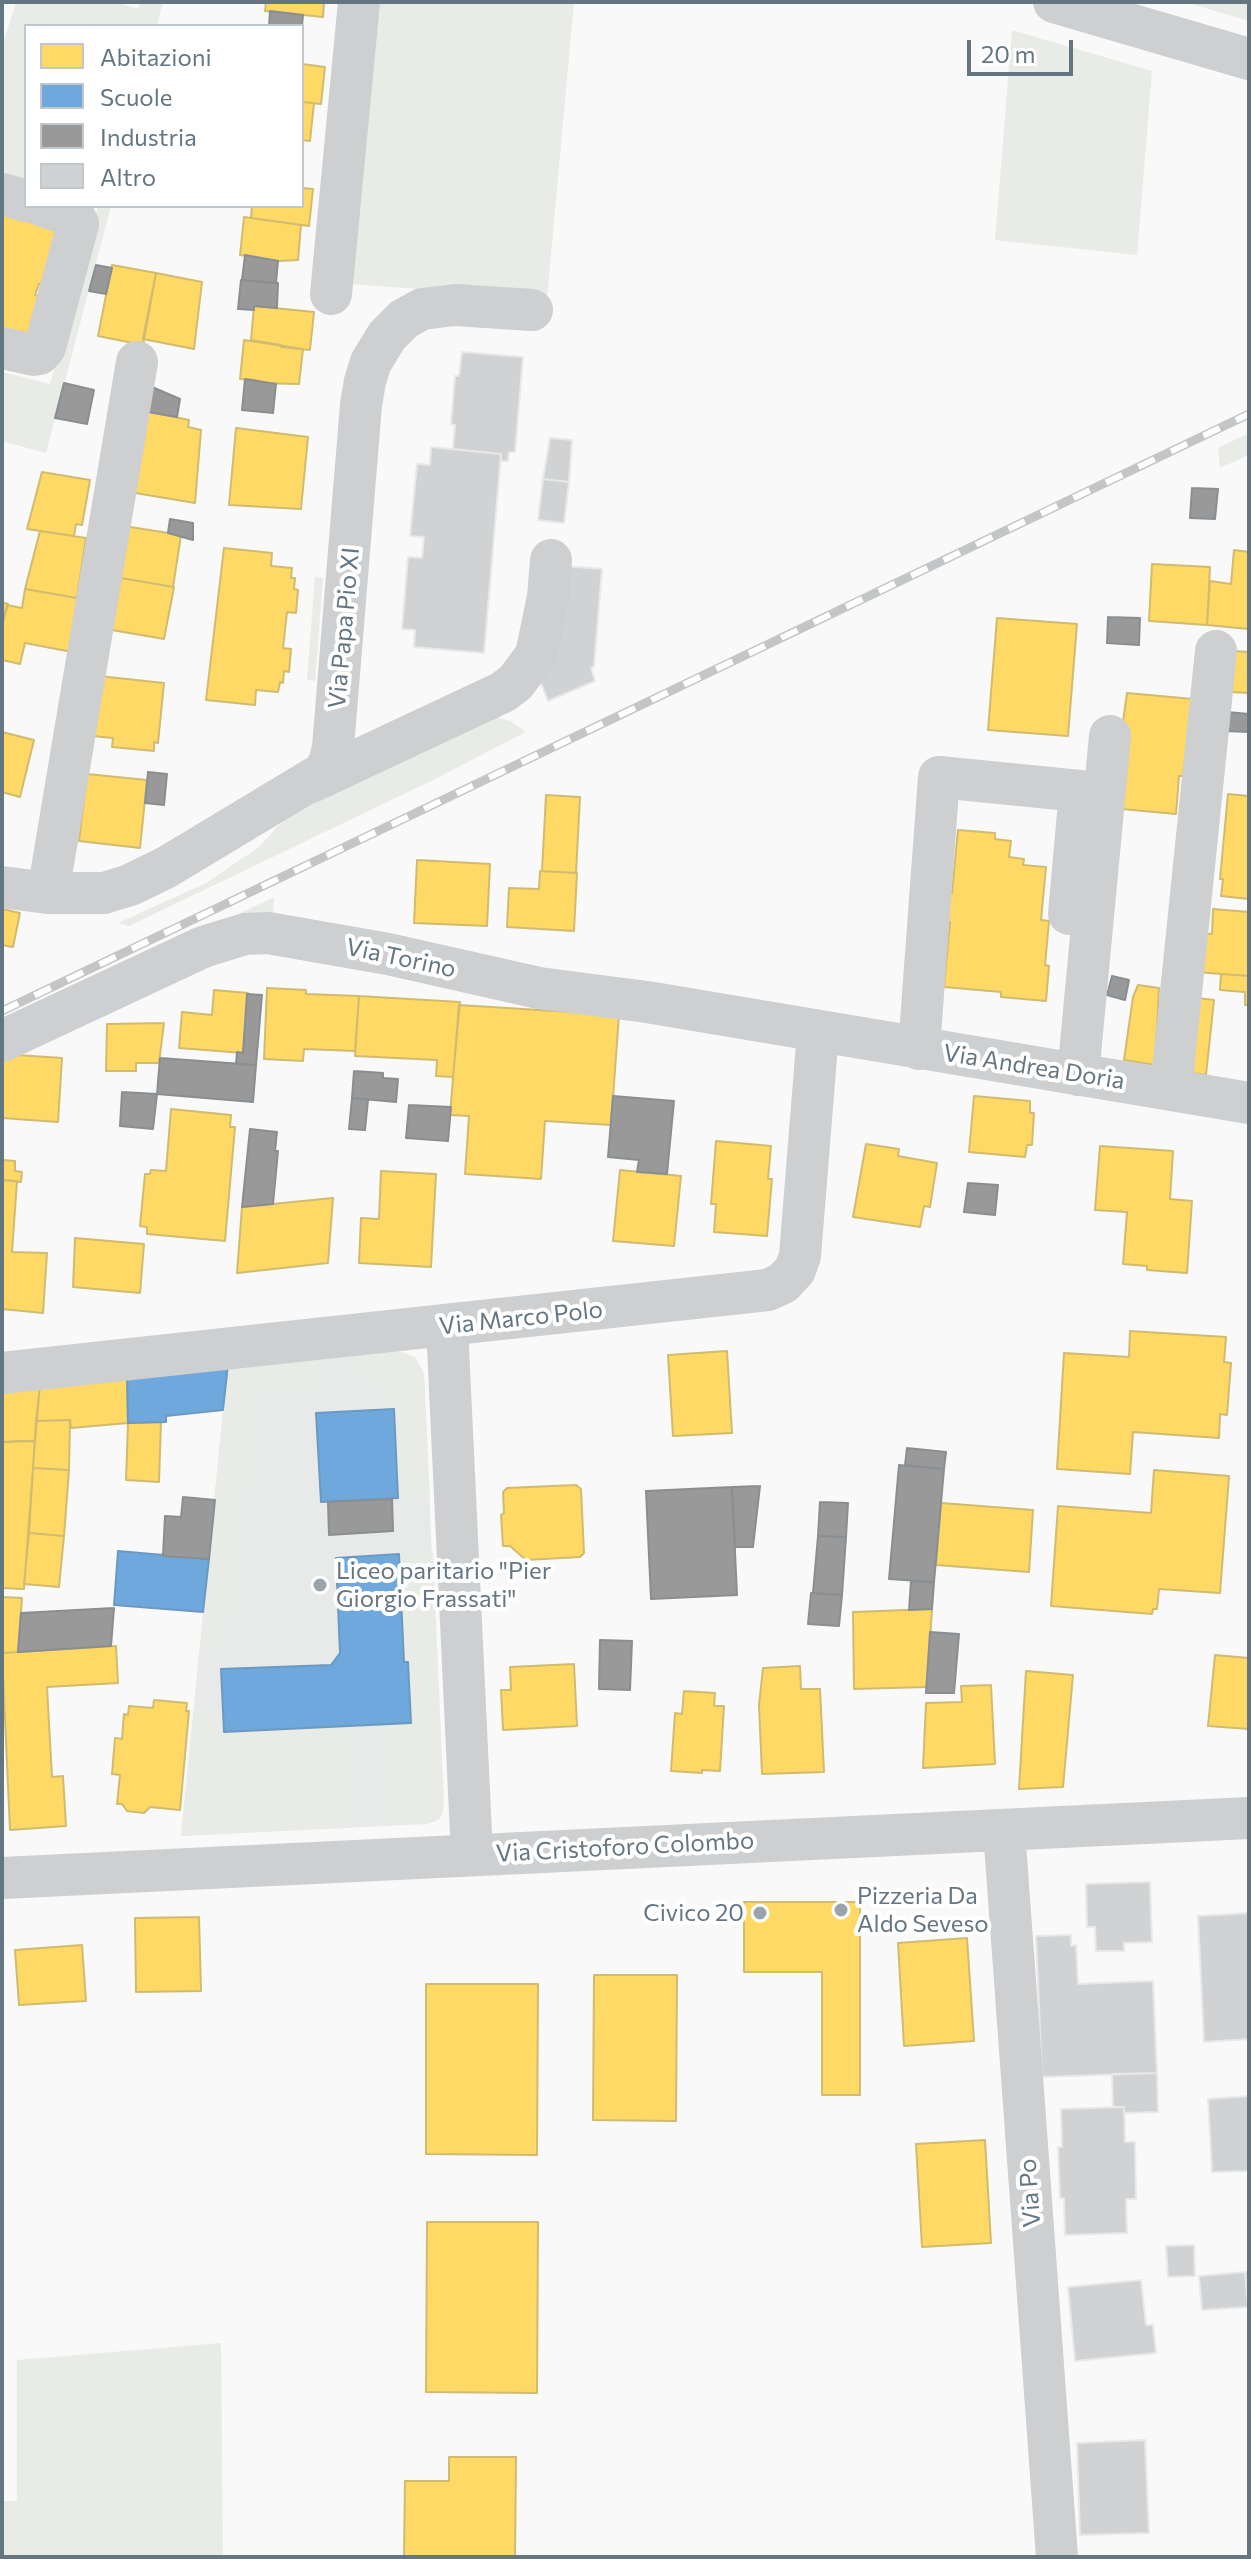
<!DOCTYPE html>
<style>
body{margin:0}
#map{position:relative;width:1251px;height:2559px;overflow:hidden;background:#f9f9f9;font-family:Commissioner,sans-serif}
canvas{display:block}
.frame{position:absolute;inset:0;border:4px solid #657683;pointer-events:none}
.legend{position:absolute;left:24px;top:24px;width:280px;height:184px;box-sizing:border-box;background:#fff;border:2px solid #c1c8cd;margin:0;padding:10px 14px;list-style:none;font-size:24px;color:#657683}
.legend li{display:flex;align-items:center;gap:16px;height:40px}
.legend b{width:40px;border:2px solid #c1c8cd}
.scale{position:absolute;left:967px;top:40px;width:106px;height:36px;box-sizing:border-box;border:4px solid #657683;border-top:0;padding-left:10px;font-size:24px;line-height:28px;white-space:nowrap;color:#657683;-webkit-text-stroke:6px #fff;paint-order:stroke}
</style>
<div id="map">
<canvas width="1251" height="2559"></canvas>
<div class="frame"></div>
<ul class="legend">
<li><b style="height:22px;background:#ffd966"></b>Abitazioni</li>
<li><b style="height:22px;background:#6fa8dc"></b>Scuole</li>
<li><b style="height:22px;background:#999"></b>Industria</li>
<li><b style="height:22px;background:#d0d2d3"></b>Altro</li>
</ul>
<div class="scale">20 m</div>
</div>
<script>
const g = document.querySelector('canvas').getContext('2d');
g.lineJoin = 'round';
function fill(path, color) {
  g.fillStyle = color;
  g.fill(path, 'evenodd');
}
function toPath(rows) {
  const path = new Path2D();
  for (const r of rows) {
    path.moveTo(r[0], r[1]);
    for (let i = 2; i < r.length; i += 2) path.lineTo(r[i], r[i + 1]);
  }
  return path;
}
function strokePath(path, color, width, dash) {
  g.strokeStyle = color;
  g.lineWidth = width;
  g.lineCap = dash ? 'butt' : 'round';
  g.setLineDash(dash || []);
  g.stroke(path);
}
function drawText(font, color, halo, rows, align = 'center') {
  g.font = font + ' Commissioner,sans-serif';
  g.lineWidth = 8;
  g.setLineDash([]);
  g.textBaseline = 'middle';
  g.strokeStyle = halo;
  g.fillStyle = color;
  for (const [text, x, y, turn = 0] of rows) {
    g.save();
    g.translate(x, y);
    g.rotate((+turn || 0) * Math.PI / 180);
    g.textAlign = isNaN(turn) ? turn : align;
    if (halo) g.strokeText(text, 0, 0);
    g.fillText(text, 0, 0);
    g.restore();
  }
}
fill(toPath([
 [398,1351,415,1357,424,1374,443,1812,440,1818,427,1824,181,1836,227,1370]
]), '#e8e9e9');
fill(toPath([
 [16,2,116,2,138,9,141,2,163,2,157,26,26,26,26,183,2,176,4,94,2,93,2,47],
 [370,2,574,2,547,298,349,284],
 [1185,2,1249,2,1249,21],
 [1012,30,1152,71,1137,255,995,240],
 [98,206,111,206,46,453,2,441,2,372,50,384],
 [1249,433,1249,455,1220,468,1218,448],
 [315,577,323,578,315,681,307,680],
 [497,717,512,722,526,732,431,781,129,926,118,923,206,883,259,847,279,825,301,808],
 [274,897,273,916,2,1028],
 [398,1351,415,1357,424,1374,430,1499,408,1500,407,1483,398,1483,392,1382,367,1384,356,1363,355,1356],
 [324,1360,316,1388,259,1395,227,1646,200,1648,227,1370],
 [433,1553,444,1805,440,1818,434,1822,386,1825,382,1725,411,1723,408,1662,404,1662,399,1554],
 [222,1709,224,1732,348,1726,354,1827,181,1836,194,1710],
 [221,2343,223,2557,2,2557,2,2501,17,2501,17,2360]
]), '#e8ebe6');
const homes = toPath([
 [266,2,324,2,323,17,265,11,266,2],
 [302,64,325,67,321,104,302,102,302,64],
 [302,102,314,103,310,141,302,140,302,102],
 [302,188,313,189,309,226,251,218,252,206,302,206,302,188],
 [2,202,4,214,71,234,57,289,39,284,35,295,48,299,33,347,2,341,2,202],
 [244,217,301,225,298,260,278,261,240,255,244,217],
 [112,265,156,273,143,345,98,336,112,265],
 [156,273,202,282,194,349,143,339,156,273],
 [254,306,314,312,310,350,281,347,281,345,251,340,254,306],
 [244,340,303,349,299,384,256,383,256,380,240,379,244,340],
 [145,411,189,420,188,427,201,430,195,503,129,492,145,411],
 [236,428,308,437,301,509,229,505,236,428],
 [42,472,90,480,82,525,76,524,74,536,27,529,42,472],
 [124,526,181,535,173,587,115,577,124,526],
 [40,531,86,538,77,598,25,589,40,531],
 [224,548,272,553,271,566,292,568,291,578,295,578,294,589,298,590,296,613,287,612,283,648,291,649,289,672,284,671,283,683,280,682,278,692,256,690,255,705,206,700,224,548],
 [1234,550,1249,552,1249,629,1207,625,1210,581,1231,584,1234,550],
 [1152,564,1210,567,1207,625,1149,621,1152,564],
 [115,577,174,587,164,639,106,629,115,577],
 [25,589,82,599,72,652,25,643,20,664,2,660,2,625,7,605,22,608,25,589],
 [2,602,8,604,2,625,2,602],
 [997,618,1077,624,1068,736,988,730,997,618],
 [1235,651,1249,652,1249,693,1231,692,1235,651],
 [99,676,164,683,158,743,154,742,154,751,112,747,113,738,92,736,99,676],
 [1127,693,1193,699,1183,776,1179,776,1176,814,1111,808,1127,693],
 [2,732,34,740,20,797,2,792,2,732],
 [87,774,147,780,140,848,79,841,87,774],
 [1228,794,1249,796,1249,899,1221,896,1223,879,1220,879,1228,794],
 [546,795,580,797,576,873,542,871,546,795],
 [958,830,995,833,995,839,1011,841,1009,857,1024,859,1023,865,1046,867,1041,920,1049,921,1045,965,1049,966,1046,1001,1001,997,1001,992,944,987,950,922,943,922,946,892,952,893,958,830],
 [417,860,490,864,487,926,414,923,417,860],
 [540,871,577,873,574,931,507,927,509,888,539,889,540,871],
 [2,909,20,913,13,947,2,945,2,909],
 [1213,909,1249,912,1249,976,1195,972,1197,933,1212,934,1213,909],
 [1221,974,1249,976,1249,1005,1245,1005,1245,992,1220,990,1221,974],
 [1138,985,1159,988,1155,1065,1124,1060,1133,997,1138,985],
 [267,988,306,990,306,994,359,996,355,1051,304,1049,303,1061,264,1059,267,988],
 [214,990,248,993,243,1053,179,1048,182,1012,212,1015,214,990],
 [359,996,460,1002,453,1077,436,1076,437,1060,355,1056,359,996],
 [1189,997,1214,1000,1206,1075,1181,1071,1189,997],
 [459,1005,619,1015,611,1125,545,1121,541,1179,465,1174,469,1116,450,1115,459,1005],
 [164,1023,159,1063,136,1063,136,1071,106,1071,107,1024,164,1023],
 [2,1054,62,1058,58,1122,2,1118,2,1054],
 [974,1096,1030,1101,1030,1113,1034,1113,1032,1145,1027,1145,1025,1157,969,1152,974,1096],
 [171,1109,231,1115,230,1127,235,1127,225,1241,147,1234,147,1227,140,1226,145,1174,150,1174,151,1170,166,1171,171,1109],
 [716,1141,771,1146,768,1179,772,1179,767,1236,714,1232,716,1204,711,1204,716,1141],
 [866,1144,899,1149,898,1156,937,1163,930,1207,924,1206,920,1227,853,1217,866,1144],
 [1100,1146,1173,1151,1170,1199,1192,1201,1187,1273,1147,1270,1147,1266,1123,1264,1127,1212,1095,1210,1100,1146],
 [2,1160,15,1161,15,1171,22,1172,21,1182,2,1180,2,1160],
 [620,1170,681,1176,674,1246,613,1241,620,1170],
 [381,1171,436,1174,431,1267,359,1263,361,1218,379,1219,381,1171],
 [2,1180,17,1181,12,1252,47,1253,43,1313,2,1309,2,1180],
 [333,1198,328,1263,237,1273,242,1207,333,1198],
 [75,1238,144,1244,140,1293,73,1287,75,1238],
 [1130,1331,1226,1337,1224,1362,1231,1363,1227,1415,1220,1414,1219,1438,1133,1432,1130,1474,1057,1469,1064,1353,1129,1357,1130,1331],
 [727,1351,732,1433,673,1436,668,1355,727,1351],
 [127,1375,128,1423,71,1428,70,1420,36,1421,40,1385,127,1375],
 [40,1385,35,1441,2,1442,2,1389,40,1385],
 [70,1420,69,1470,33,1468,36,1421,70,1420],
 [161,1422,159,1482,126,1480,128,1423,161,1422],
 [20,1441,35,1441,24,1589,2,1588,2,1442,20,1441],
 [33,1468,69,1470,64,1536,29,1533,33,1468],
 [1154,1470,1229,1476,1220,1593,1159,1589,1157,1609,1153,1609,1152,1614,1051,1606,1058,1506,1151,1513,1154,1470],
 [576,1485,581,1489,584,1553,580,1557,526,1560,510,1546,503,1546,501,1515,504,1513,503,1492,507,1488,576,1485],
 [941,1503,1033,1510,1029,1572,936,1565,941,1503],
 [29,1533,64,1536,59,1587,24,1584,29,1533],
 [2,1597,22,1598,18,1652,2,1653,2,1597],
 [932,1609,927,1687,854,1689,853,1612,932,1609],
 [116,1646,118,1683,47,1687,52,1777,63,1776,66,1826,10,1830,2,1653,116,1646],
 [1215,1655,1249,1658,1249,1729,1208,1726,1215,1655],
 [574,1664,577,1726,503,1730,501,1690,511,1690,510,1667,574,1664],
 [800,1666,801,1689,820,1689,824,1772,762,1774,759,1705,763,1668,800,1666],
 [1026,1671,1073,1675,1063,1787,1019,1789,1026,1671],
 [991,1685,995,1764,923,1768,926,1703,962,1702,961,1686,991,1685],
 [684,1691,715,1693,714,1706,724,1706,720,1771,702,1770,702,1773,671,1771,675,1713,682,1714,684,1691],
 [154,1700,187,1703,186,1711,189,1711,180,1810,150,1807,144,1813,127,1811,122,1804,117,1804,120,1775,112,1774,115,1738,122,1739,124,1714,128,1715,129,1706,153,1708,154,1700],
 [744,1902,860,1902,860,2095,822,2095,822,1972,744,1972,744,1902],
 [199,1917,201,1991,136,1992,135,1918,199,1917],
 [967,1938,974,2041,904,2046,898,1943,967,1938],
 [82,1945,86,2001,19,2005,15,1950,82,1945],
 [594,1975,677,1975,676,2121,593,2120,594,1975],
 [426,1984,538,1984,537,2155,426,2154,426,1984],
 [985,2140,991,2243,922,2247,916,2144,985,2140],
 [427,2222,538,2222,537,2393,426,2392,427,2222],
 [449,2457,516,2457,515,2557,404,2557,405,2481,449,2481,449,2457]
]);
fill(homes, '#ffd966');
strokePath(homes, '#d1bb6f', 2);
const schools = toPath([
 [228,1364,223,1410,166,1416,166,1422,128,1423,127,1375,228,1364],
 [394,1409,398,1498,321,1502,316,1413,394,1409],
 [118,1551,209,1559,203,1612,114,1605,118,1551],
 [399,1554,404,1662,408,1662,411,1723,224,1732,221,1669,331,1665,340,1653,336,1558,399,1554]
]);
fill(schools, '#6fa8dc');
strokePath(schools, '#6c99c1', 2);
const industry = toPath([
 [270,11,303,15,302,26,269,26,270,11],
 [245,255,278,261,276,283,242,280,245,255],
 [96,265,112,268,106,294,89,291,96,265],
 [241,280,278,283,277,308,254,306,254,310,238,309,241,280],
 [245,379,276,384,273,413,242,410,245,379],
 [64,383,94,390,87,424,55,418,64,383],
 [152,387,180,399,177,417,148,412,152,387],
 [1192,488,1218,489,1215,519,1190,518,1192,488],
 [170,519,193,523,193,540,168,533,170,519],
 [1108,617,1140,618,1139,645,1107,643,1108,617],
 [1227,712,1249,714,1249,732,1225,731,1227,712],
 [148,772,167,774,164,805,145,803,148,772],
 [1112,976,1129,980,1125,1000,1107,995,1112,976],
 [247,994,262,995,256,1065,236,1064,237,1052,243,1053,247,994],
 [160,1058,256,1065,253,1102,157,1094,160,1058],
 [354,1071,383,1073,383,1078,398,1079,396,1102,352,1098,354,1071],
 [122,1092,157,1094,153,1129,120,1126,122,1092],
 [613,1096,674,1101,667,1174,637,1172,639,1160,608,1157,613,1096],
 [352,1098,368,1100,365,1130,349,1129,352,1098],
 [409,1105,451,1107,448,1141,406,1138,409,1105],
 [250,1129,277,1132,275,1151,278,1151,273,1204,242,1207,250,1129],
 [968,1183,998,1185,995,1215,964,1212,968,1183],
 [907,1448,946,1452,944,1469,905,1465,907,1448],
 [899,1465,944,1469,934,1582,889,1579,899,1465],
 [760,1486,753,1547,735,1547,732,1487,760,1486],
 [732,1487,737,1595,651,1599,646,1491,732,1487],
 [183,1497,215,1500,209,1559,163,1556,165,1516,181,1517,183,1497],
 [392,1499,393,1531,329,1535,328,1502,392,1499],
 [820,1502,848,1503,846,1537,818,1536,820,1502],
 [818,1536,846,1537,842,1595,813,1593,818,1536],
 [911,1581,934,1582,932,1609,909,1610,911,1581],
 [811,1593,842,1595,839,1626,808,1624,811,1593],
 [114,1608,111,1646,18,1652,21,1613,114,1608],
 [930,1632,959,1634,954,1693,926,1693,930,1632],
 [600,1640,632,1641,630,1690,599,1689,600,1640]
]);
fill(industry, '#999');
strokePath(industry, '#898e92', 2);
const building = toPath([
 [462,352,523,357,515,452,509,452,508,461,501,461,501,454,453,449,455,425,451,424,455,376,459,376,462,352],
 [550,438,572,440,569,482,543,479,550,438],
 [431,447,501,454,484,653,414,647,415,630,402,629,408,557,422,558,424,537,410,536,417,464,430,465,431,447],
 [543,479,569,482,564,523,538,520,543,479],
 [563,566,602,569,594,666,591,668,595,681,548,701,534,665,563,566],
 [1150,1882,1152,1942,1124,1943,1124,1951,1096,1951,1095,1927,1087,1927,1086,1884,1150,1882],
 [1249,1913,1249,2039,1204,2042,1198,1916,1249,1913],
 [1071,1935,1071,1946,1076,1945,1078,1984,1153,1981,1157,2073,1042,2077,1036,1936,1071,1935],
 [1157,2073,1158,2112,1124,2113,1124,2107,1113,2107,1112,2074,1157,2073],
 [1249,2096,1249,2171,1212,2172,1208,2099,1249,2096],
 [1124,2107,1125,2142,1135,2142,1136,2199,1126,2199,1127,2233,1065,2235,1064,2198,1060,2198,1058,2147,1062,2147,1061,2109,1124,2107],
 [1194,2245,1195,2276,1168,2277,1166,2246,1194,2245],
 [1245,2272,1249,2272,1249,2304,1248,2304,1245,2272],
 [1245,2272,1248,2307,1202,2310,1199,2276,1245,2272],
 [1141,2280,1146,2325,1153,2325,1156,2353,1075,2361,1068,2287,1141,2280],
 [1145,2440,1149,2533,1080,2535,1077,2443,1145,2440]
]);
fill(building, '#d0d2d3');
strokePath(building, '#e8e8e8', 2);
strokePath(toPath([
 [1054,2,1249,59],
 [2,194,26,201],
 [331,294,359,2],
 [2,348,34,355,39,354,45,347,78,224,74,216,43,206],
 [311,782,503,692,516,682,536,655,548,597,551,560],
 [2,887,48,893,137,362],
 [48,893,104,893,130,885,165,868,323,773,330,761,333,747,361,405,365,381,371,362,387,336,404,319,422,309,455,305,532,310],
 [2,1041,203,947,245,934,268,933,388,954,539,988,647,1002,1249,1103],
 [919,1049,939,777,1080,791,1069,914],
 [1078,1075,1110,736],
 [1171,1090,1216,651],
 [447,1326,472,1855],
 [2,1373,768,1290,783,1283,795,1270,800,1256,818,1032],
 [1004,1830,1057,2557],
 [2,1878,1249,1818]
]), '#cecfd0', 42);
const rail = toPath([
 [2,1011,1249,414]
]);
strokePath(rail, '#c3c5c6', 9);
strokePath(rail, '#fff', 6, [18]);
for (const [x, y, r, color] of [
 [320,1585,8,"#99a4ac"],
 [841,1910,8,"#99a4ac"],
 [760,1913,8,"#99a4ac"]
]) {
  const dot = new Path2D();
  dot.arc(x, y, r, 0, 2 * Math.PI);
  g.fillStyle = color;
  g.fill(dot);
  strokePath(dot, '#fff', 3);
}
drawText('24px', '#657683', '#fff', [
 ["Via Papa Pio XI",344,628,-85],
 ["Via Torino",401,958,12],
 ["Via Andrea Doria",1034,1067,9],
 ["Via Marco Polo",521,1318,-6],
 ["Via Cristoforo Colombo",625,1847,-3],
 ["Via Po",1030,2193,-94]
]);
drawText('24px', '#657683', '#fff', [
 ["Liceo paritario \"Pier",336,1571],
 ["Giorgio Frassati\"",336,1599],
 ["Pizzeria Da",857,1896],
 ["Aldo Seveso",857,1924],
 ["Civico 20",744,1913,"right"]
], 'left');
</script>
